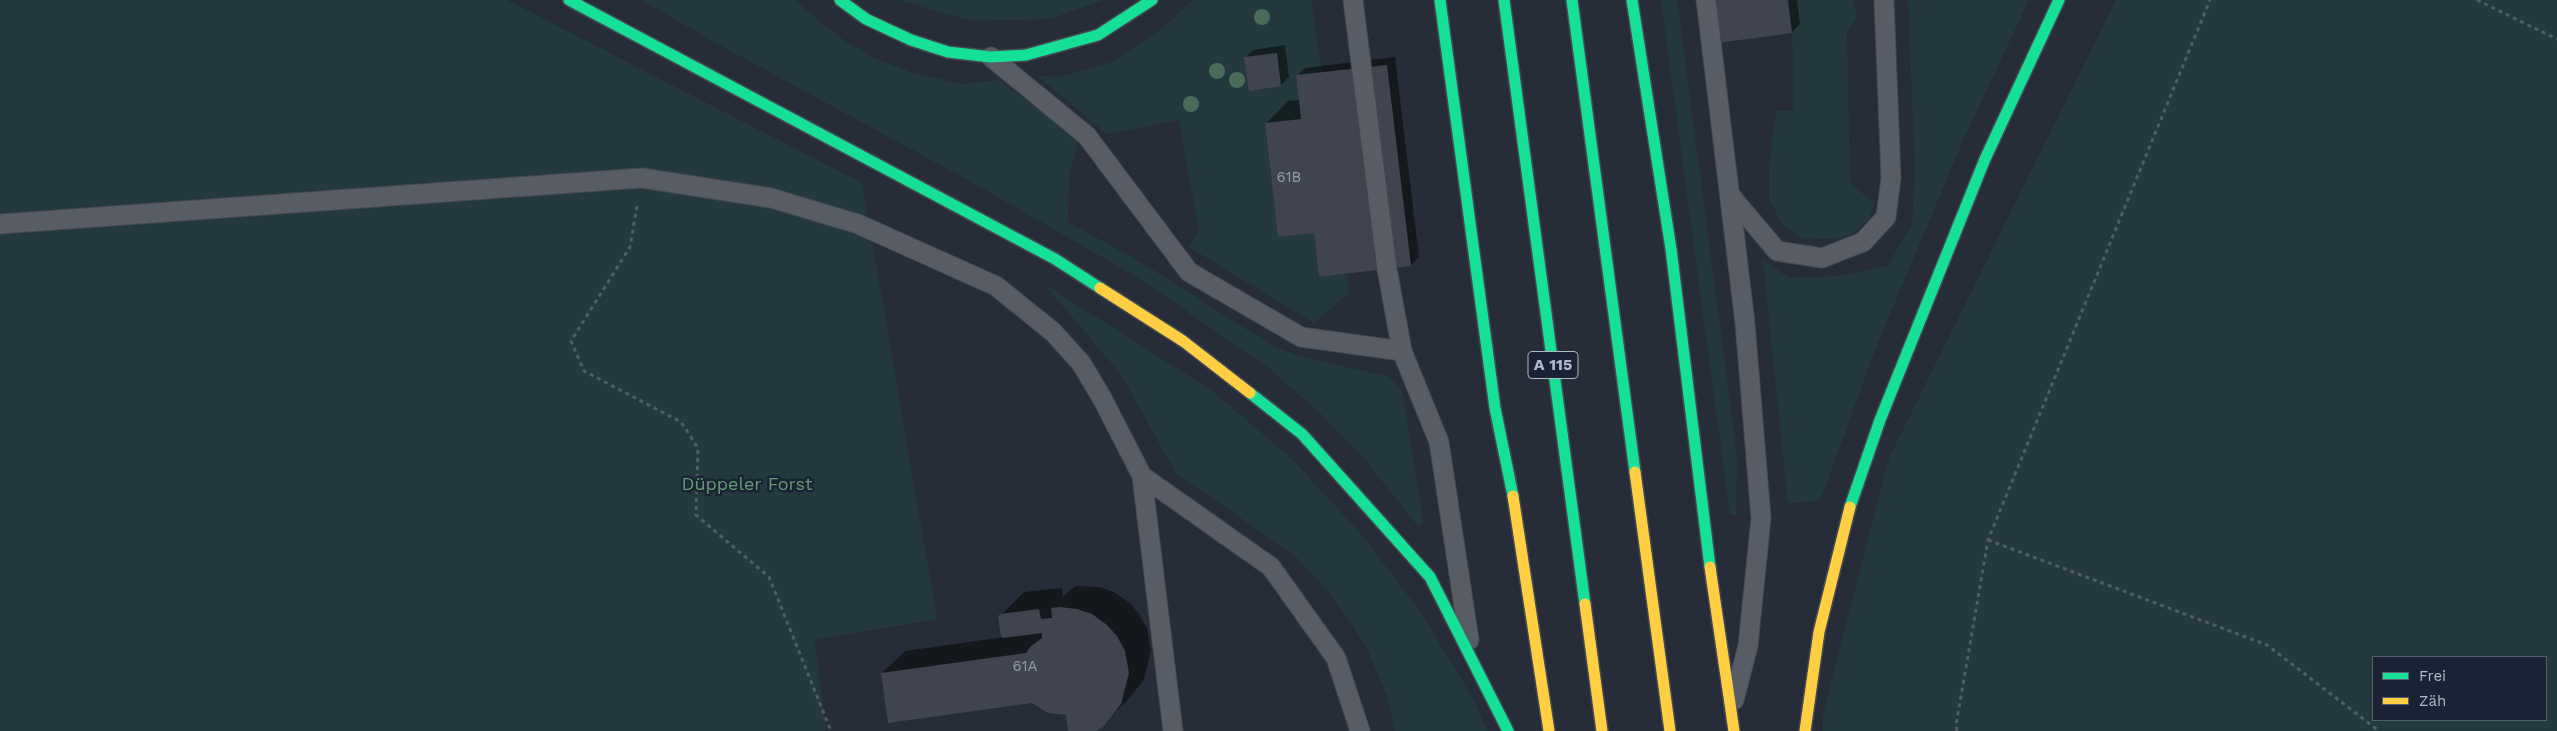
<!DOCTYPE html>
<meta charset="utf-8">
<style>
body{margin:0}
#map{position:relative;width:2557px;height:731px;overflow:hidden;background:#272d38;font-family:"Work Sans",sans-serif}
canvas{display:block}
.legend{position:absolute;left:2372px;top:656px;width:175px;height:65px;box-sizing:border-box;background:#1a2333;border:1px solid #565f6f;margin:0;padding:6px 9px;list-style:none;font-size:15px;color:#b0b9c9}
.legend li{display:flex;align-items:center;gap:10px;height:25px}
.legend b{width:25px;border:1px solid #565f6f}
</style>
<div id="map">
<canvas width="2557" height="731"></canvas>
<ul class="legend">
<li><b style="height:6px;background:#16e098"></b>Frei</li>
<li><b style="height:6px;background:#ffcf43"></b>Zäh</li>
</ul>
</div>
<script>
const g = document.querySelector('canvas').getContext('2d');
g.lineJoin = 'round';
function fill(path, color) {
  g.fillStyle = color;
  g.fill(path, 'evenodd');
}
function toPath(rows) {
  const path = new Path2D();
  for (const r of rows) {
    path.moveTo(r[0], r[1]);
    for (let i = 2; i < r.length; i += 2) path.lineTo(r[i], r[i + 1]);
  }
  return path;
}
function strokePath(path, color, width, dash) {
  g.strokeStyle = color;
  g.lineWidth = width;
  g.lineCap = dash ? 'butt' : 'round';
  g.setLineDash(dash || []);
  g.stroke(path);
}
function drawText(font, color, halo, rows, align = 'center') {
  g.font = font + ' "Work Sans",sans-serif';
  g.lineWidth = 5;
  g.setLineDash([]);
  g.textBaseline = 'middle';
  g.strokeStyle = halo;
  g.fillStyle = color;
  for (const [text, x, y, turn = 0] of rows) {
    g.save();
    g.translate(x, y);
    g.rotate((+turn || 0) * Math.PI / 180);
    g.textAlign = isNaN(turn) ? turn : align;
    if (halo) g.strokeText(text, 0, 0);
    g.fillText(text, 0, 0);
    g.restore();
  }
}
fill(toPath([
 [0,0,507,0,862,183,937,619,815,640,826,731,0,731],
 [642,0,794,0,846,42,874,58,913,73,962,84,998,80,1079,139,1069,176,1068,222,1147,266,1268,343,1294,355,1390,377,1403,394,1423,522,1418,526,1366,461,1318,411,1269,368,1140,279,968,180,716,43],
 [899,0,1103,0,1050,19,971,21],
 [1193,0,1311,0,1322,72,1296,76,1301,119,1265,123,1278,237,1314,233,1319,277,1347,274,1349,293,1314,323,1189,247,1199,232,1179,120,1107,134,1038,76,1059,77,1112,62,1164,27],
 [1661,0,1677,0,1737,456,1736,515,1730,515],
 [1788,0,1853,0,1857,16,1847,32,1850,183,1874,203,1869,219,1853,233,1835,239,1800,238,1781,223,1769,198,1769,168,1776,111,1794,111,1792,33],
 [1908,0,2029,0,1964,138,1877,345,1820,501,1788,503,1763,260,1789,278,1838,276,1887,266,1912,226,1915,169],
 [2116,0,2557,0,2557,731,1823,731,1823,714,1889,458],
 [2373,657,2546,657,2546,720,2373,720],
 [1044,284,1214,392,1292,459,1362,535,1419,610,1474,700,1487,731,1395,731,1388,698,1365,644,1334,598,1294,555,1176,473,1120,373]
]), '#24393e');
fill(toPath([
 [1697,0,1797,0,1800,24,1792,32],
 [1285,45,1289,77,1281,85,1245,58,1253,50],
 [1395,57,1419,257,1411,265,1315,232,1266,124,1288,101,1300,100,1297,76,1305,68],
 [1075,586,1100,587,1114,592,1130,603,1139,614,1147,628,1151,650,1144,680,1125,703,1094,731,1069,731,1067,714,1033,702,882,673,905,651,1004,637,1001,615,1024,592,1062,588,1063,597]
]), '#0007');
fill(toPath([
 [1696,0,1788,0,1792,33,1702,45],
 [1277,53,1281,86,1249,91,1244,57],
 [1387,65,1411,266,1319,277,1314,233,1278,237,1265,123,1301,119,1296,75],
 [1059,607,1077,609,1092,614,1107,625,1117,636,1125,651,1129,673,1121,704,1103,727,1096,731,1068,731,1066,715,1048,713,1032,703,888,723,881,673,1026,653,1031,646,1042,638,1042,633,1003,638,1001,636,998,617,1000,614,1039,609,1041,619,1052,618,1051,608]
]), '#3f444e');
const lane = toPath([
 [1353,0,1387,269,1402,351],
 [1706,0,1745,323,1761,518,1748,646,1734,700],
 [991,57,1087,136,1189,272,1301,337,1402,351,1439,442,1469,640],
 [1730,195,1777,251,1822,258,1863,242,1886,217,1891,178,1884,0],
 [0,224,642,178,771,198,858,224,996,286,1053,332,1081,363,1102,398,1142,476,1173,731],
 [1142,476,1271,567,1336,658,1360,731]
]);
const fast = toPath([
 [569,0,1055,259,1100,288],
 [840,0,866,19,911,40,948,52,991,57,1026,55,1098,35,1152,0],
 [1440,0,1495,408,1513,496],
 [1504,0,1585,604],
 [1572,0,1635,472],
 [1632,0,1671,249,1710,567],
 [1250,393,1302,434,1430,577,1508,731],
 [1850,507,1880,420,1985,159,2059,0]
]);
const slow = toPath([
 [1100,288,1183,341,1250,393],
 [1635,472,1670,731],
 [1513,496,1549,731],
 [1710,567,1734,731],
 [1585,604,1602,731],
 [1805,731,1819,632,1850,507]
]);
strokePath(lane, '#444850', 21);
strokePath(fast, '#444953', 14);
strokePath(slow, '#444953', 14);
strokePath(toPath([
 [2477,0,2557,39],
 [637,206,630,247,571,341,584,371,681,422,698,448,696,515,769,577,831,731],
 [1988,540,2267,645,2379,731],
 [1957,731,1956,725,1988,540,2210,0]
]), '#555b63', 3, [4, 4]);
strokePath(lane, '#585c65', 19);
strokePath(fast, '#16e098', 11);
strokePath(slow, '#ffcf43', 11);
g.fillStyle = '#496b59';
for (const [x, y] of [
 [1262,17],
 [1217,71],
 [1237,80],
 [1191,104]
]) {
  g.beginPath();
  g.arc(x, y, 8, 0, 2 * Math.PI);
  g.fill();
}
drawText('15px', '#949caa', null, [
 ["61B",1289,178],
 ["61A",1025,667]
]);
for (const [x, y, w] of [
 [1553,365,50]
]) {
  const box = new Path2D();
  box.roundRect(x - w / 2, y - 13.5, w, 27, 4);
  g.fillStyle = '#1a2333';
  g.fill(box);
  strokePath(box, '#b0b9c9', 1);
}
drawText('bold 16px', '#b0b9c9', null, [
 ["A 115",1553,365]
]);
drawText('18px', '#659d74', '#1a2333', [
 ["Düppeler Forst",747,485]
]);
</script>
